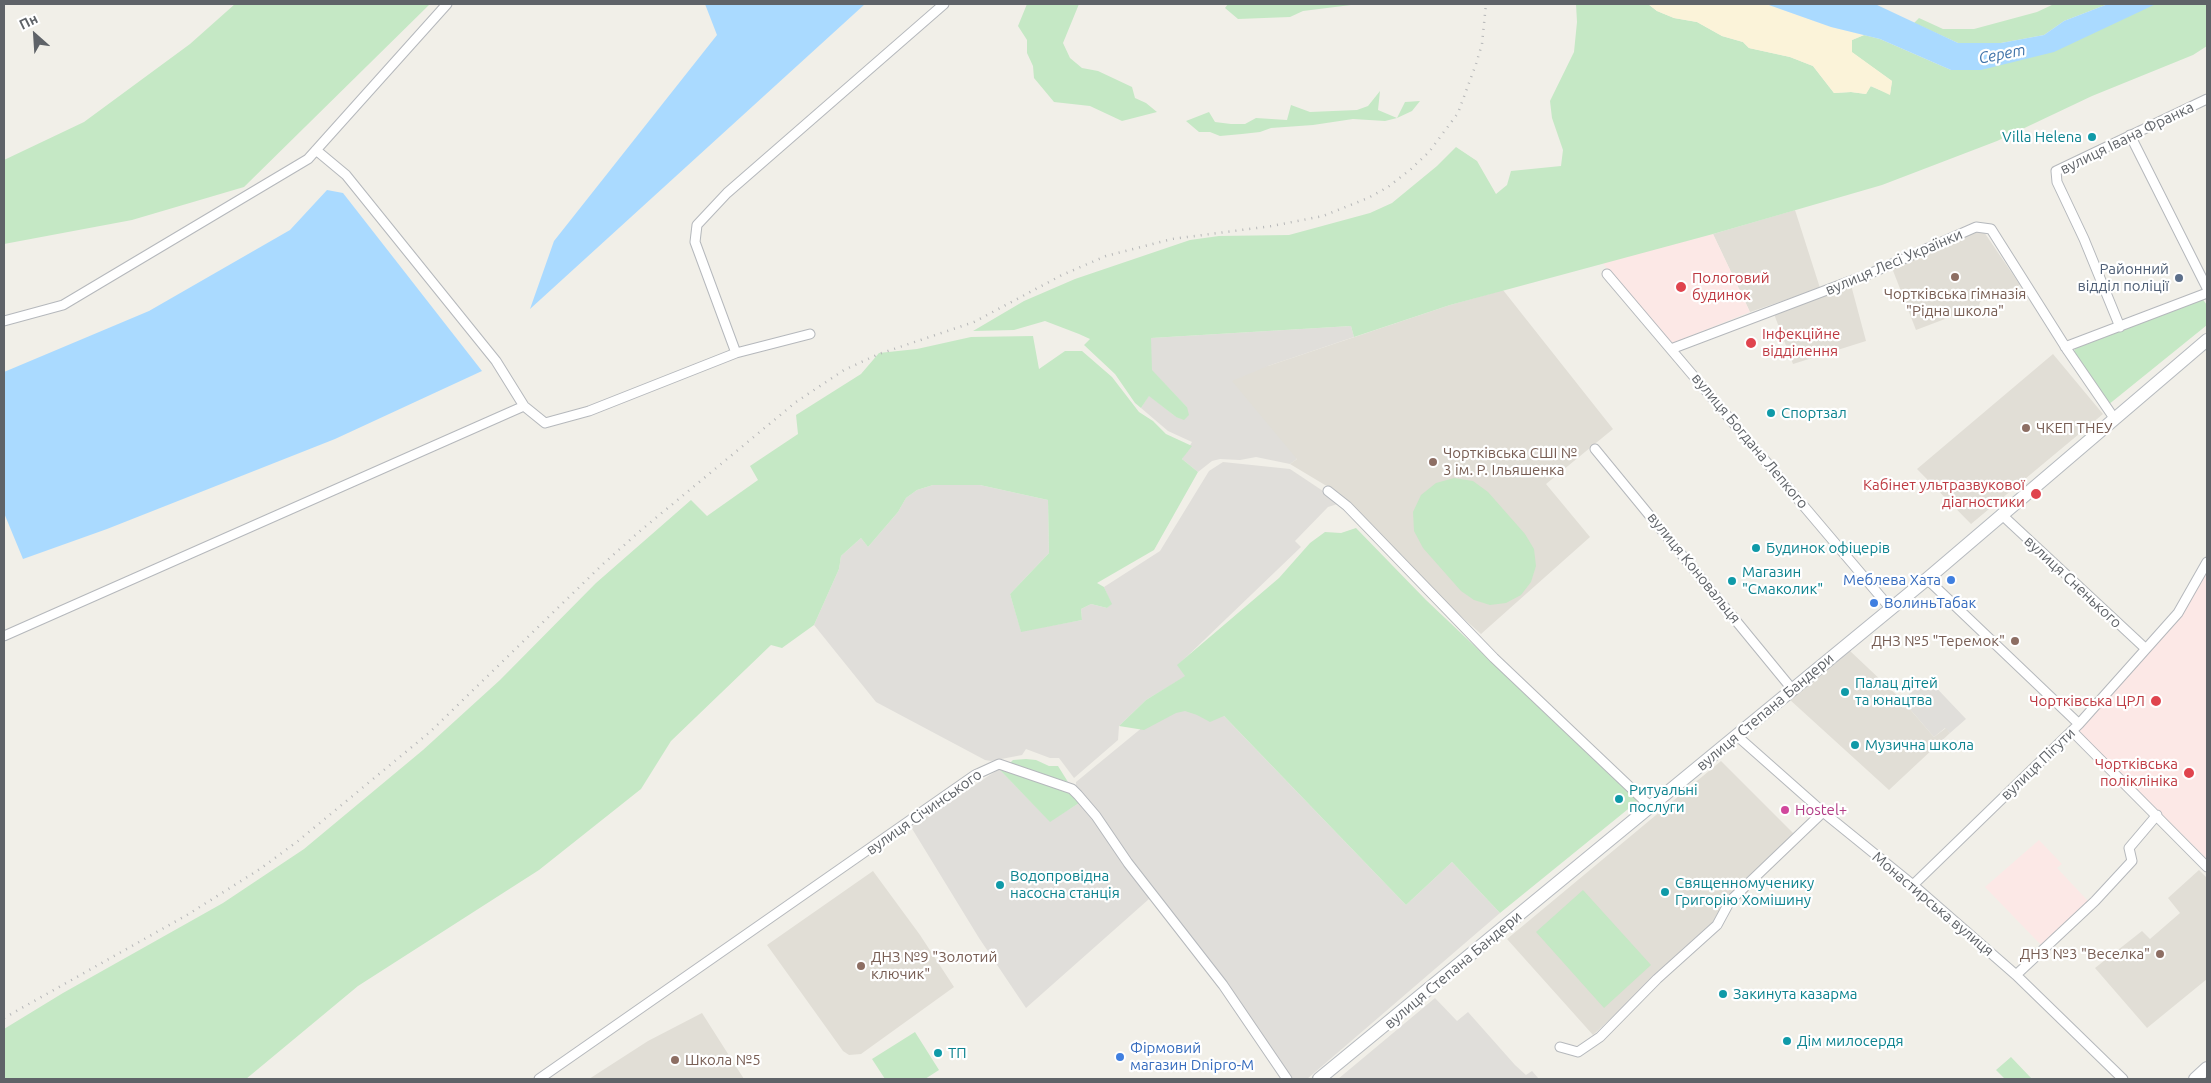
<!DOCTYPE html>
<meta charset="utf-8">
<style>
body{margin:0}
#map{position:relative;width:2211px;height:1083px;overflow:hidden;background:#f1efe8;font-family:Ubuntu,sans-serif}
canvas{display:block}
.frame{position:absolute;inset:0;border:5px solid #5f6368;pointer-events:none}
.north{position:absolute;left:10px;top:10px;width:50px;height:50px;-webkit-text-stroke:4px #fff;paint-order:stroke;rotate:334deg;font-size:14px;font-weight:700;line-height:20px;text-align:center;color:#5f6368}
.north::after{content:'';display:block;margin:auto;width:18px;height:22px;background:#5f6368;clip-path:polygon(50% 0,100% 100%,50% 72%,0 100%)}
</style>
<div id="map">
<canvas width="2211" height="1083"></canvas>
<div class="frame"></div>
<div class="north">Пн</div>
</div>
<script>
const g = document.querySelector('canvas').getContext('2d');
g.lineJoin = 'round';
function fill(path, color) {
  g.fillStyle = color;
  g.fill(path, 'evenodd');
}
function toPath(rows) {
  const path = new Path2D();
  for (const r of rows) {
    path.moveTo(r[0], r[1]);
    for (let i = 2; i < r.length; i += 2) path.lineTo(r[i], r[i + 1]);
  }
  return path;
}
function strokePath(path, color, width, dash) {
  g.strokeStyle = color;
  g.lineWidth = width;
  g.lineCap = dash ? 'butt' : 'round';
  g.setLineDash(dash || []);
  g.stroke(path);
}
function drawText(font, color, halo, rows, align = 'center') {
  g.font = font + ' Ubuntu,sans-serif';
  g.lineWidth = 4.5;
  g.setLineDash([]);
  g.textBaseline = 'middle';
  g.strokeStyle = halo;
  g.fillStyle = color;
  for (const [text, x, y, turn = 0] of rows) {
    g.save();
    g.translate(x, y);
    g.rotate((+turn || 0) * Math.PI / 180);
    g.textAlign = isNaN(turn) ? turn : align;
    if (halo) g.strokeText(text, 0, 0);
    g.fillText(text, 0, 0);
    g.restore();
  }
}
fill(toPath([
 [1351,326,1354,337,1268,366,1297,459,1290,464,1256,457,1240,460,1220,459,1212,461,1198,472,1182,459,1192,442,1168,431,1141,408,1149,395,1176,417,1187,407,1151,370,1151,338],
 [1223,462,1290,469,1341,503,1328,507,1295,541,1301,547,1178,665,1186,676,1146,700,1119,726,1118,740,1074,778,1059,758,1050,758,1026,749,1022,755,991,761,985,760,876,702,814,625,839,569,841,556,861,538,868,547,898,512,906,498,917,490,933,485,980,485,1048,500,1049,553,1010,594,1021,631,1082,620,1081,609,1091,604,1107,608,1111,604,1104,587,1160,551,1209,471],
 [1928,679,1966,719,1950,733,1945,728,1934,737,1902,700],
 [1194,685,1406,905,1452,862,1500,913,1307,1079,1292,1079,1076,787,1076,782],
 [999,769,1050,821,1079,803,1105,834,1118,857,1148,893,1149,899,1026,1008,979,938,911,827],
 [1435,998,1457,1021,1468,1012,1515,1065,1526,1075,1532,1071,1539,1079,1338,1079]
]), '#e0deda');
fill(toPath([
 [1795,210,1820,288,1750,312,1713,234],
 [1976,229,1984,232,2020,285,1980,302,1979,306,1916,330,1892,268],
 [1851,285,1866,341,1793,364,1774,314],
 [1503,290,1613,429,1546,484,1590,537,1481,634,1435,593,1335,491,1290,464,1297,459,1232,381,1268,366,1450,305],
 [2053,354,2103,414,1971,524,1917,469],
 [1849,650,1902,700,1934,737,1946,728,1950,733,1889,790,1789,699],
 [1721,761,1795,835,1724,903,1713,924,1593,1035,1507,939],
 [2199,870,2207,878,2207,979,2147,1028,2095,968,2142,931,2150,939,2180,913,2168,898],
 [873,871,920,935,954,987,861,1054,849,1055,843,1051,767,945],
 [702,1013,744,1079,589,1079,648,1041]
]), '#e1ded6');
fill(toPath([
 [1713,234,1750,312,1670,344,1602,262],
 [2207,570,2207,857,2206,858,2078,731,2177,621],
 [2039,840,2062,864,2057,868,2088,901,2041,945,1985,887]
]), '#fce8e6');
fill(toPath([
 [235,4,430,4,244,187,132,220,4,244,4,160,84,122,190,44],
 [1027,4,1079,4,1063,43,1070,58,1082,68,1098,71,1132,87,1135,98,1146,103,1157,112,1122,121,1090,106,1054,102,1034,78,1033,66,1027,53,1027,40,1018,26],
 [1228,4,1359,4,1303,11,1290,17,1238,19,1225,8],
 [1576,4,1648,4,1657,11,1674,18,1697,22,1722,36,1743,42,1749,48,1790,57,1813,66,1834,93,1851,92,1866,94,1870,86,1890,94,1892,81,1851,52,1852,40,1864,35,1880,39,1951,70,2155,4,2207,4,2207,46,2193,55,2092,96,1997,141,1882,185,1713,234,1450,305,1354,337,1351,326,1151,338,1152,370,1187,407,1189,415,1184,420,1176,417,1149,396,1141,408,1135,403,1115,374,1084,345,1090,339,1079,334,1045,321,1014,330,973,331,1024,301,1075,279,1190,240,1219,236,1289,235,1370,213,1392,203,1437,166,1456,147,1477,161,1496,194,1507,185,1511,171,1561,166,1563,150,1552,118,1550,101,1574,52,1577,22],
 [2054,4,2108,4,2064,21,2044,35,2001,43,1958,43,1914,23,1919,18,1943,29,1974,29,2037,12],
 [1380,91,1378,110,1397,118,1405,102,1420,101,1412,111,1397,118,1385,121,1353,119,1313,125,1271,128,1260,132,1242,134,1220,136,1210,132,1199,132,1186,121,1209,112,1215,122,1231,124,1245,124,1256,118,1287,120,1291,105,1310,112,1357,110,1368,106],
 [2201,297,2207,305,2207,325,2108,405,2074,353,2075,347],
 [1033,336,1039,369,1065,351,1082,351,1112,377,1139,412,1153,421,1166,434,1192,446,1182,459,1198,472,1154,550,1097,583,1104,587,1112,604,1107,608,1091,604,1081,609,1082,620,1021,632,1010,594,1049,553,1048,500,980,485,933,485,917,490,906,498,898,512,868,547,861,538,841,556,839,569,814,625,782,648,771,645,671,741,641,789,539,870,358,986,246,1079,4,1079,4,1029,63,993,223,903,304,849,423,750,500,680,596,583,691,500,707,516,758,480,750,466,798,434,796,415,861,374,879,353,917,349,971,337],
 [1454,478,1473,481,1488,492,1525,534,1534,549,1536,566,1531,582,1521,595,1506,603,1490,605,1474,600,1461,591,1423,548,1414,531,1413,512,1421,495,1436,483],
 [1356,528,1426,600,1638,801,1500,913,1452,862,1406,905,1224,716,1210,722,1197,715,1185,711,1176,713,1144,730,1119,726,1146,700,1185,676,1177,665,1279,578,1310,543,1325,532,1341,533],
 [1026,759,1036,760,1049,766,1058,766,1068,782,1009,764,1013,760],
 [999,769,1057,786,1075,797,1079,803,1050,822],
 [1583,890,1651,965,1604,1008,1536,932],
 [915,1032,939,1070,925,1079,885,1079,872,1059],
 [2011,1057,2032,1079,2005,1079,1996,1070]
]), '#c5e8c5');
fill(toPath([
 [1648,4,1766,4,1831,27,1864,35,1852,40,1852,52,1892,81,1890,95,1871,86,1866,94,1851,92,1834,93,1813,66,1790,57,1749,48,1743,42,1722,36,1697,22,1674,18,1657,11]
]), '#fbf3d9');
fill(toPath([
 [705,4,865,4,530,309,554,241,717,35],
 [1766,4,1875,4,1958,43,2001,43,2044,35,2064,21,2108,4,2156,4,2054,52,1981,70,1951,70,1880,39,1831,27],
 [327,190,343,193,482,371,335,439,107,529,23,559,4,513,4,372,149,311,290,230]
]), '#aadaff');
const street = toPath([
 [2130,135,2207,288],
 [316,150,346,175,496,361,524,406,545,423,589,411,736,353],
 [1607,274,1891,609],
 [4,321,63,305,308,159,447,4],
 [2120,327,2084,239,2057,182,2056,171,2207,99],
 [810,334,736,353,695,242,697,225,727,193,944,4],
 [2065,347,2207,293],
 [1671,349,1869,274,1976,227,1991,229,2068,351,2114,418],
 [1595,449,1792,689],
 [1328,491,1347,506,1494,658,1651,807],
 [2001,514,2146,649],
 [1927,579,2079,724],
 [4,636,524,406],
 [2072,731,2207,867],
 [1736,735,1823,812,1913,885,2016,975,2123,1079],
 [1913,885,2079,724,2178,613,2207,562],
 [2016,975,2095,901,2132,861,2129,848,2157,815],
 [1560,1047,1578,1052,1600,1037,1657,979,1717,925,1730,901,1823,812],
 [539,1079,975,775,999,764,1072,789,1078,795,1096,816,1128,863,1223,985,1287,1079]
]);
const secondary = toPath([
 [1319,1079,1927,579,2207,340],
 [2195,1079,2207,1068]
]);
strokePath(street, '#b5b8bc', 11);
strokePath(secondary, '#b6babf', 14);
strokePath(street, '#fff', 9);
strokePath(secondary, '#fff', 12);
strokePath(toPath([
 [4,1018,187,915,260,869,298,841,430,732,602,565,640,531,796,402,844,370,879,354,974,322,1062,275,1106,256,1172,239,1272,226,1323,216,1368,198,1388,187,1411,169,1429,152,1458,113,1476,64,1482,44,1486,4]
]), '#b6b7b8', 2.5, [1, 6]);
for (const [x, y, r, color] of [
 [2092,137,5,"#0f9aa8"],
 [1955,277,5,"#8d6e63"],
 [2179,278,5,"#5c6f8a"],
 [1681,287,6,"#e0444e"],
 [1751,343,6,"#e0444e"],
 [1771,413,5,"#0f9aa8"],
 [2026,428,5,"#8d6e63"],
 [1433,462,5,"#8d6e63"],
 [2036,494,6,"#e0444e"],
 [1756,548,5,"#0f9aa8"],
 [1951,580,5,"#3f7fe0"],
 [1732,581,5,"#0f9aa8"],
 [1874,603,5,"#3f7fe0"],
 [2015,641,5,"#8d6e63"],
 [1845,692,5,"#0f9aa8"],
 [2156,701,6,"#e0444e"],
 [1855,745,5,"#0f9aa8"],
 [2189,773,6,"#e0444e"],
 [1619,799,5,"#0f9aa8"],
 [1785,810,5,"#d1479c"],
 [1000,885,5,"#0f9aa8"],
 [1665,892,5,"#0f9aa8"],
 [2160,954,5,"#8d6e63"],
 [861,966,5,"#8d6e63"],
 [1723,994,5,"#0f9aa8"],
 [1787,1041,5,"#0f9aa8"],
 [938,1053,5,"#0f9aa8"],
 [1120,1057,5,"#3f7fe0"],
 [675,1060,5,"#8d6e63"]
]) {
  const dot = new Path2D();
  dot.arc(x, y, r, 0, 2 * Math.PI);
  g.fillStyle = color;
  g.fill(dot);
  strokePath(dot, '#fff', 2);
}
drawText('15px', '#0d838f', '#fff', [
 ["Villa Helena",2082,137,"right"],
 ["Спортзал",1781,413],
 ["Будинок офіцерів",1766,548],
 ["Магазин",1742,572],
 ["\"Смаколик\"",1742,589],
 ["Палац дітей",1855,683],
 ["та юнацтва",1855,700],
 ["Музична школа",1865,745],
 ["Ритуальні",1629,790],
 ["послуги",1629,807],
 ["Водопровідна",1010,876],
 ["насосна станція",1010,893],
 ["Священномученику",1675,883],
 ["Григорію Хомішину",1675,900],
 ["Закинута казарма",1733,994],
 ["Дім милосердя",1797,1041],
 ["ТП",948,1053]
], 'left');
drawText('15px', '#5f6368', '#fff', [
 ["вулиця Івана Франка",2127,138,-26],
 ["вулиця Лесі Українки",1894,262,-23],
 ["вулиця Богдана Лепкого",1750,441,50],
 ["вулиця Коновальця",1694,568,51],
 ["вулиця Сненького",2073,582,43],
 ["вулиця Степана Бандери",1765,712,-40],
 ["вулиця Пігути",2038,764,-44],
 ["вулиця Січинського",924,812,-35],
 ["Монастирська вулиця",1933,904,40],
 ["вулиця Степана Бандери",1453,970,-40]
]);
drawText('15px', '#4e5e75', '#fff', [
 ["Районний",2169,269],
 ["відділ поліції",2169,286]
], 'right');
drawText('15px', '#be3a42', '#fff', [
 ["Пологовий",1692,278,"left"],
 ["будинок",1692,295,"left"],
 ["Інфекційне",1762,334,"left"],
 ["відділення",1762,351,"left"],
 ["Кабінет ультразвукової",2025,485],
 ["діагностики",2025,502],
 ["Чортківська ЦРЛ",2145,701],
 ["Чортківська",2178,764],
 ["поліклініка",2178,781]
], 'right');
drawText('15px', '#785e54', '#fff', [
 ["Чортківська гімназія",1955,294,"center"],
 ["\"Рідна школа\"",1955,311,"center"],
 ["ЧКЕП ТНЕУ",2036,428],
 ["Чортківська СШІ №",1443,453],
 ["3 ім. Р. Ільяшенка",1443,470],
 ["ДНЗ №5 \"Теремок\"",2005,641,"right"],
 ["ДНЗ №3 \"Веселка\"",2150,954,"right"],
 ["ДНЗ №9 \"Золотий",871,957],
 ["ключик\"",871,974],
 ["Школа №5",685,1060]
], 'left');
drawText('15px', '#366cbe', '#fff', [
 ["Меблева Хата",1941,580,"right"],
 ["ВолиньТабак",1884,603],
 ["Фірмовий",1130,1048],
 ["магазин Dnipro-M",1130,1065]
], 'left');
drawText('15px', '#b23c85', '#fff', [
 ["Hostel+",1795,810]
], 'left');
drawText('italic 16px', '#4174aa', '#fff', [
 ["Серет",2002,54,-11]
]);
</script>
